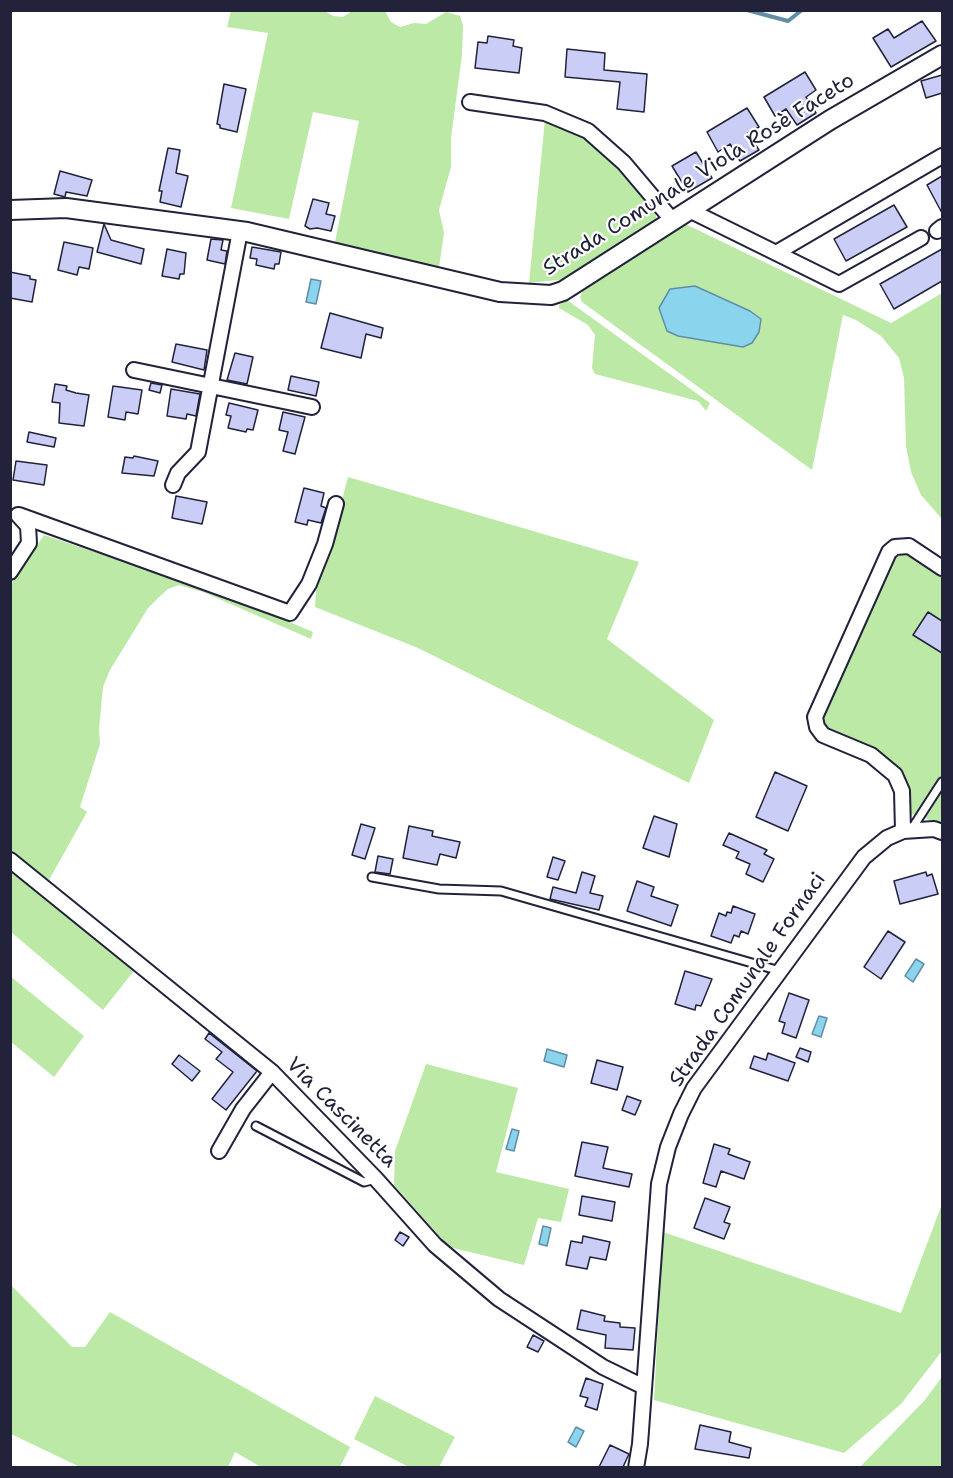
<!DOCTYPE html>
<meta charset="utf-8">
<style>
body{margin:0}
#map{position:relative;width:953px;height:1478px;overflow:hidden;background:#fff;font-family:"Shantell Sans",sans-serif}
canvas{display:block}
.frame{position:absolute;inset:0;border:12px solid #22223b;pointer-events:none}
</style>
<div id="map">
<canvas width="953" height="1478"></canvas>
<div class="frame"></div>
</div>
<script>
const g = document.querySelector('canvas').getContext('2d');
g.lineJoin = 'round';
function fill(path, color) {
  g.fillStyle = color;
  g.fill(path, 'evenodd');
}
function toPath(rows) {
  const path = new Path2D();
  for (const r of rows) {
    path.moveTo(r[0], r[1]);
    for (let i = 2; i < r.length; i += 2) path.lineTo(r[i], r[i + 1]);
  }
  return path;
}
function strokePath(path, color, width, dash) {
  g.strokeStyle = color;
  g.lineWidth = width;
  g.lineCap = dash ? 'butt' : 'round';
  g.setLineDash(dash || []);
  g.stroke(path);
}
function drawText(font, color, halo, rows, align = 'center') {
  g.font = font + ' "Shantell Sans",sans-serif';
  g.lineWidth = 4.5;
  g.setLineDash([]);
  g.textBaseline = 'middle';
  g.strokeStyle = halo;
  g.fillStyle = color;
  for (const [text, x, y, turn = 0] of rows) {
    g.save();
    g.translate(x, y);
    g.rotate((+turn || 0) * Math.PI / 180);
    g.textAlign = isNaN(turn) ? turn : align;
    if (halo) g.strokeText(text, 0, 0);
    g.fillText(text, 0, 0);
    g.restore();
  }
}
fill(toPath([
 [231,11,325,11,333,16,343,17,352,11,385,11,391,22,400,27,414,23,426,24,446,12,460,16,463,25,462,55,451,138,451,167,439,210,444,233,439,267,335,242,359,121,313,112,289,219,231,208,268,33,227,27],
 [545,119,590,136,655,206,656,218,655,223,567,279,529,283],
 [681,222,891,323,942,293,942,519,921,495,911,472,906,446,904,378,899,358,881,336,856,320,843,315,812,470,582,302,580,297,583,290],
 [567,300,710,403,706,411,698,401,595,374,592,368,595,335,588,325,559,308,559,305],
 [348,477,639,562,607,639,714,720,689,783,418,648,315,607,317,580,326,562],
 [44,535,238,600,313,632,311,639,203,592,179,585,168,589,159,597,148,608,110,670,103,687,99,729,100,744,80,807,87,812,49,880,11,854,10,586],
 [902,549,942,578,942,775,917,814,906,816,905,783,824,731,819,710,887,562],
 [942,788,942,826,923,817],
 [10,867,133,968,133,972,103,1010,11,932],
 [10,976,84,1036,54,1077,11,1042],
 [426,1064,518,1088,496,1172,569,1189,561,1222,538,1218,524,1265,449,1247,394,1185,395,1151],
 [942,1204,942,1351,901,1404,844,1453,654,1400,663,1232,901,1313],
 [11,1285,72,1347,85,1347,110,1312,350,1447,340,1467,261,1467,235,1452,228,1467,80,1467,11,1434],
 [942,1377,942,1467,860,1467,924,1401],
 [375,1396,455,1437,439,1467,409,1467,354,1439]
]), '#bce9a6');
const water = toPath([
 [311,279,321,281,316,304,306,302,311,279],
 [695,286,750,311,761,319,759,332,752,343,743,347,678,336,667,331,659,308,670,289,695,286],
 [916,959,924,964,913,982,905,976,916,959],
 [819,1016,827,1018,821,1037,812,1034,819,1016],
 [547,1049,567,1055,564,1067,544,1061,547,1049],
 [512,1129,519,1131,514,1151,506,1149,512,1129],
 [543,1226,551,1228,547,1246,539,1244,543,1226],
 [576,1427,584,1431,576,1447,568,1442,576,1427]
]);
fill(water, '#8bd4ed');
strokePath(water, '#618da6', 1.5);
strokePath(toPath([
 [747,10,788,21,802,10]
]), '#618da6', 4);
const building = toPath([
 [922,21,936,41,891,67,873,38,888,29,894,38,922,21],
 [488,36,514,40,513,46,522,48,519,73,475,68,478,42,487,43,488,36],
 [567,49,605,53,604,70,647,74,644,112,617,109,620,82,565,77,567,49],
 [805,72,816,90,806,97,816,113,797,125,786,109,775,116,764,97,805,72],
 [942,75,942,93,926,98,921,81,942,75],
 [224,84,246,89,237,132,220,128,220,125,217,124,224,84],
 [747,108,759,127,748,133,759,150,740,161,730,144,718,152,707,132,747,108],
 [168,148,180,150,176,173,188,176,181,207,160,202,162,191,159,191,168,148],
 [696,152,712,178,688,192,672,166,696,152],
 [60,171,92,180,87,196,66,192,65,197,54,194,60,171],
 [942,176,942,213,927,185,942,176],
 [313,199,329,203,326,214,335,216,331,231,317,228,310,229,305,226,313,199],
 [894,205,907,227,846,261,834,239,894,205],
 [104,224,111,240,144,249,141,264,97,252,104,224],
 [211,239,223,240,221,250,227,251,225,264,207,260,211,239],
 [64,242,93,248,89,269,79,267,77,275,58,270,64,242],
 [252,247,281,252,279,264,275,264,274,269,256,265,257,259,250,258,252,247],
 [167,249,186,253,184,274,180,274,179,279,162,276,167,249],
 [942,249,942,281,894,309,880,284,942,249],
 [10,272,30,276,30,279,36,280,32,302,10,298,10,272],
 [330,313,383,328,381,338,366,334,361,358,321,348,330,313],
 [176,344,207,350,204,370,172,362,176,344],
 [235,353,253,357,247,384,227,380,235,353],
 [291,376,319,382,316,396,288,390,291,376],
 [151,383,162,385,160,393,149,390,151,383],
 [55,384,67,386,66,390,76,393,89,395,84,426,59,423,60,403,52,402,55,384],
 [113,386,142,390,138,414,126,412,125,420,108,417,113,386],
 [171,389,200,394,196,416,187,414,186,419,167,416,171,389],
 [229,403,258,410,253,430,247,429,246,432,228,428,231,416,226,415,229,403],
 [283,412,305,417,295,454,283,451,288,432,279,430,283,412],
 [29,432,56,438,54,447,27,442,29,432],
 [134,456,158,461,154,476,122,473,125,457,133,458,134,456],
 [16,461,47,465,44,485,13,480,16,461],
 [304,488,324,493,321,506,326,508,321,523,308,520,307,525,295,522,304,488],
 [176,496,207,502,202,524,172,518,176,496],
 [928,612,942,621,942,653,913,635,928,612],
 [775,772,807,786,788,831,756,817,775,772],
 [654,816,677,824,669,857,643,848,654,816],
 [361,824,375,828,365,859,352,855,361,824],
 [409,826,433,831,432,836,460,842,456,858,440,854,437,865,403,858,409,826],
 [729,833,767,850,764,854,774,859,763,882,746,874,750,864,736,858,739,852,723,845,729,833],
 [378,856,393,859,390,874,375,872,378,856],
 [553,857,565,861,558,880,547,877,553,857],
 [582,872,595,876,590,893,603,896,599,910,550,899,553,887,576,893,582,872],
 [926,872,927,876,932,874,938,894,900,904,894,881,926,872],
 [637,881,654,887,651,896,678,905,671,926,627,911,637,881],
 [733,906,755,914,748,934,741,931,739,937,734,935,731,943,711,936,719,913,726,916,727,912,731,913,733,906],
 [888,931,905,942,881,979,864,967,888,931],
 [685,971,712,979,701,1006,696,1005,695,1010,675,1004,685,971],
 [789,993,809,1000,796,1038,782,1033,785,1023,779,1021,789,993],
 [209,1033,257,1071,226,1110,212,1099,233,1072,216,1059,222,1052,205,1039,209,1033],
 [800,1048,811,1052,808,1062,796,1057,800,1048],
 [768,1053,795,1063,788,1081,750,1068,754,1056,766,1060,768,1053],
 [179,1055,200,1071,192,1081,172,1064,179,1055],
 [597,1060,623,1067,617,1090,591,1083,597,1060],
 [627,1096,641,1101,635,1115,622,1110,627,1096],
 [582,1142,608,1147,603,1168,632,1174,629,1187,575,1176,582,1142],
 [714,1144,730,1149,728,1154,750,1162,744,1179,721,1171,716,1187,703,1183,714,1144],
 [582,1196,615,1202,612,1221,579,1215,582,1196],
 [705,1198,730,1207,724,1222,730,1224,724,1239,694,1228,705,1198],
 [400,1232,409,1237,403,1246,395,1240,400,1232],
 [583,1236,610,1242,606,1260,590,1257,587,1269,566,1265,571,1241,582,1243,583,1236],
 [581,1310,605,1316,604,1321,620,1323,620,1327,635,1328,633,1350,605,1348,606,1335,577,1329,581,1310],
 [533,1335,544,1341,538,1352,527,1347,533,1335],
 [586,1378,603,1384,597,1410,585,1406,588,1398,580,1396,586,1378],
 [700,1425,731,1432,729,1442,751,1448,749,1458,695,1449,700,1425],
 [610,1445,629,1454,623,1467,599,1467,610,1445]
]);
fill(building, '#cacef6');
strokePath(building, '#22223b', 1.5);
const lane = toPath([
 [911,830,942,782],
 [372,877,439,889,501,891,780,971],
 [256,1126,364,1182,376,1179]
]);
const street = toPath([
 [470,102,545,113,588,131,624,163,673,221],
 [689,210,839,284,921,238],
 [937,231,942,227],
 [776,253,942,156],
 [134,370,312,407],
 [173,485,178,473,198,452,240,231],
 [19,515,290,613,309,584,325,544,336,504],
 [10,572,29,543,28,526,18,515],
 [903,831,902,791,895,775,871,755,823,735,817,727,815,717,889,552,895,547,909,546,942,568],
 [10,860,272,1072,376,1179,435,1245,499,1299,603,1367,644,1387],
 [219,1151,243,1109,272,1072],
 [636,1468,640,1444,659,1184,668,1147,681,1114,694,1088,864,857,887,838,903,831,934,829,942,832]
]);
const secondary = toPath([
 [10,210,66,208,247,232,500,292,551,295,563,291,830,120,942,55]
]);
strokePath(lane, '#22223b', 11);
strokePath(street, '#22223b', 18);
strokePath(secondary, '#22223b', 22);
strokePath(lane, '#fff', 7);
strokePath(street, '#fff', 14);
strokePath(secondary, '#fff', 18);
drawText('21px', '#22223b', '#fff', [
 ["Strada Comunale Viola Rosè Faceto",699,175,-32],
 ["Strada Comunale Fornaci",748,980,-55],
 ["Via Cascinetta",341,1113,45]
]);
</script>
